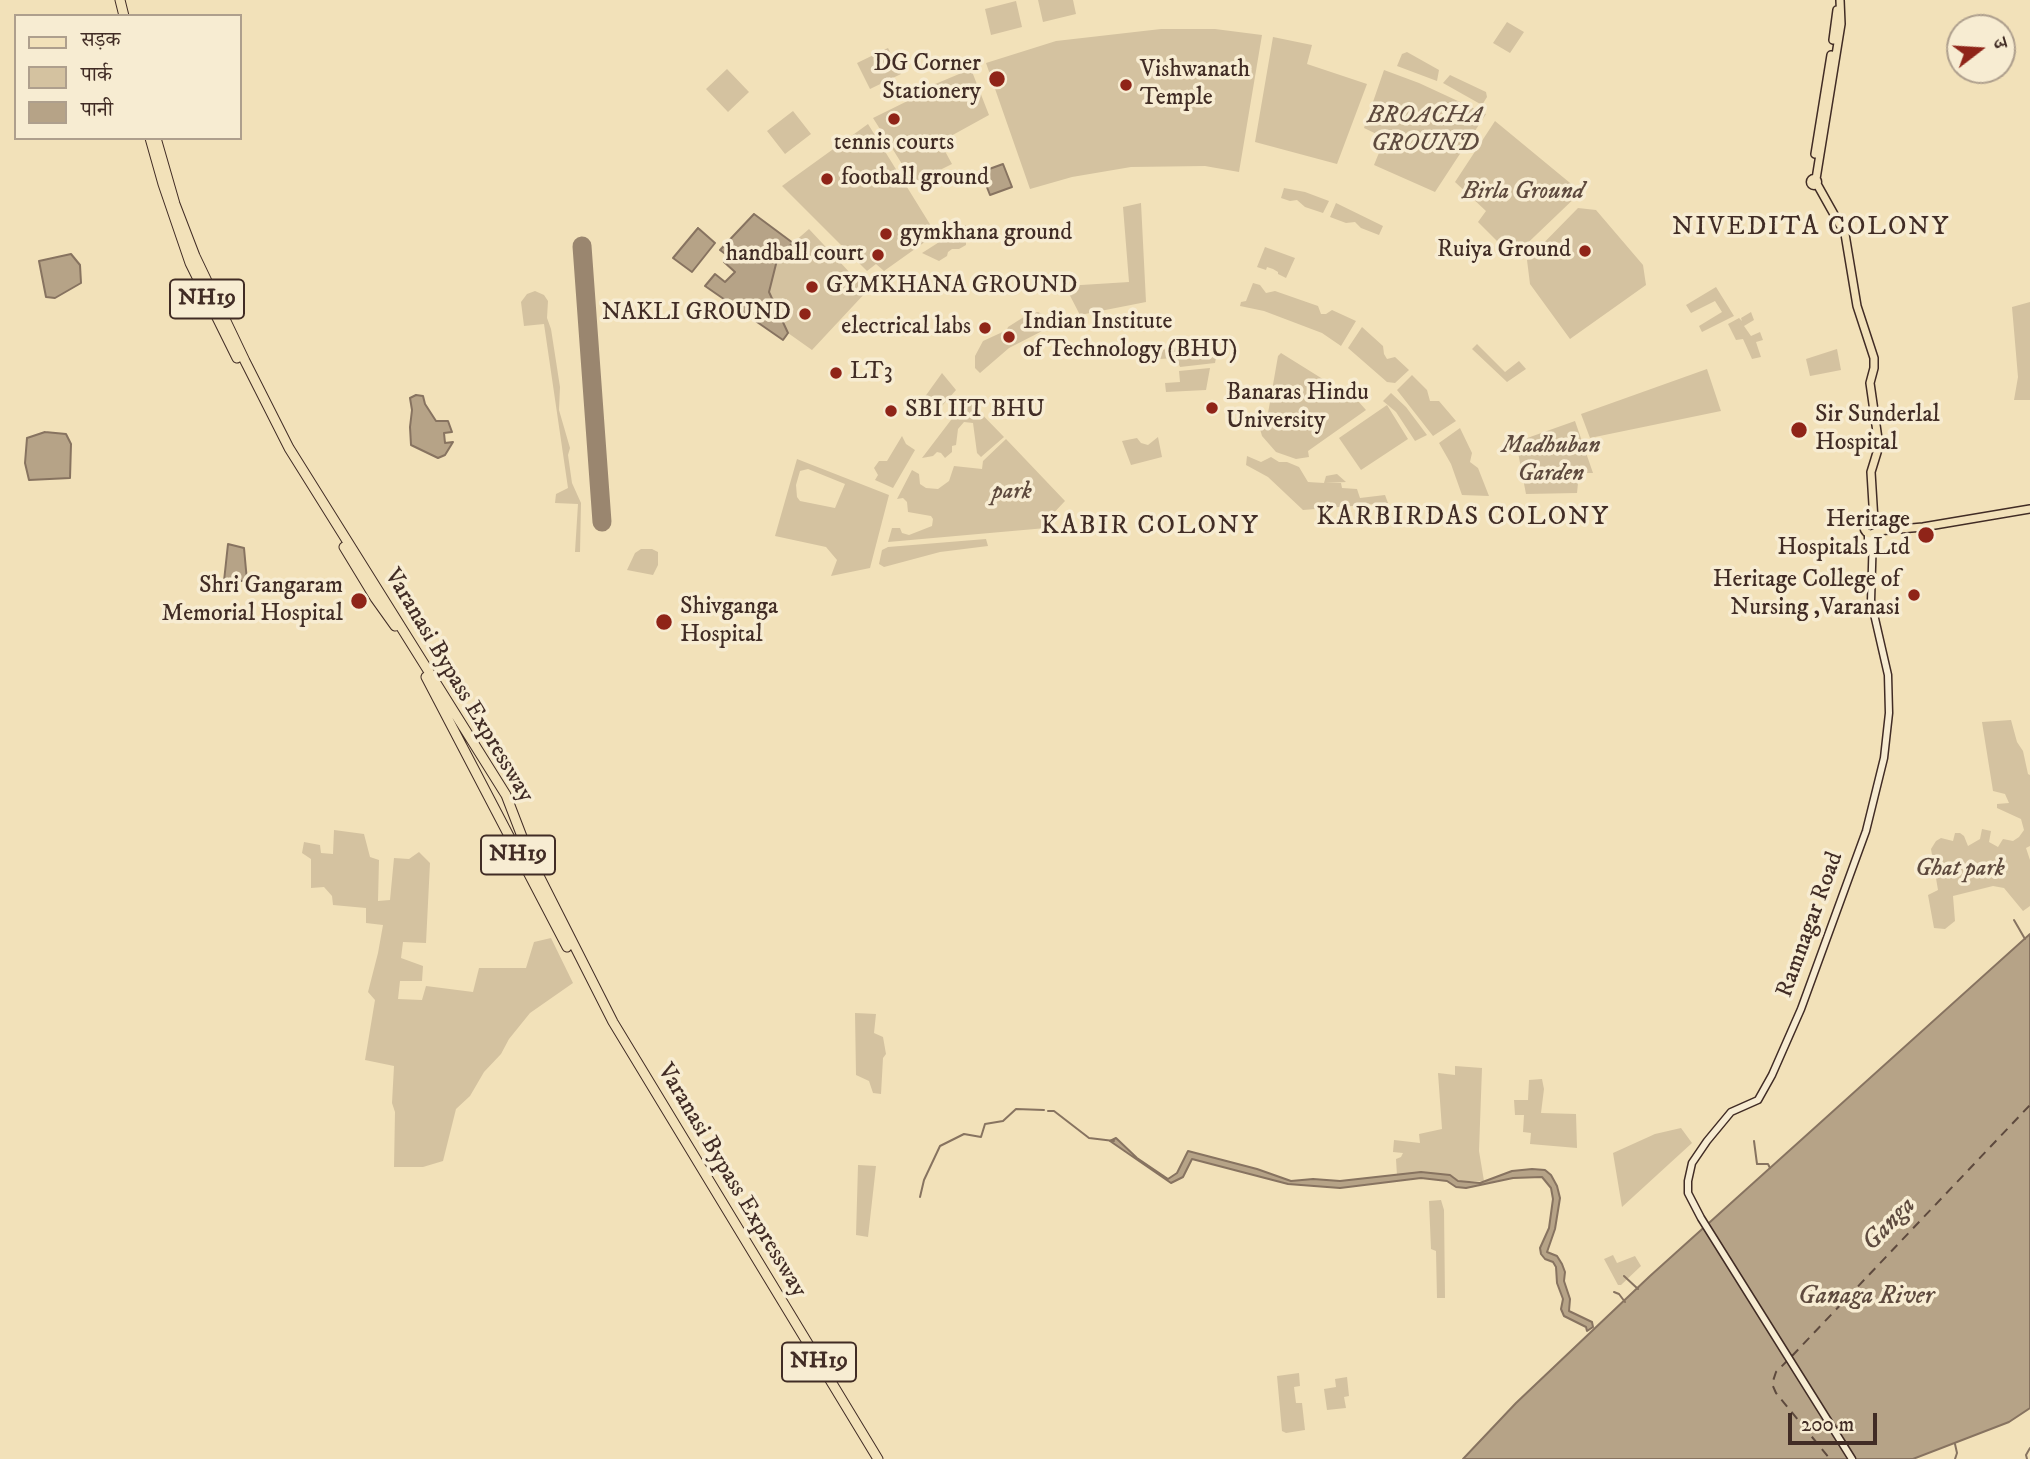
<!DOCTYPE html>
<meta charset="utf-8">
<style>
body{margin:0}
#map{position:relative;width:2030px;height:1459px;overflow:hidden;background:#f2e1b9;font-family:"IM FELL DW Pica","Noto Serif Devanagari",serif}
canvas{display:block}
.legend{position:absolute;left:14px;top:14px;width:228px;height:126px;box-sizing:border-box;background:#f7ecd2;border:2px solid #ae9f8d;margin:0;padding:9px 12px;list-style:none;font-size:21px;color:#412c25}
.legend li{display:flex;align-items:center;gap:14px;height:35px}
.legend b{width:35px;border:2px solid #ae9f8d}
.north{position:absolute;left:1946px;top:14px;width:70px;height:70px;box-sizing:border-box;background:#f7ecd2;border:2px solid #ae9f8d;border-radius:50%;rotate:73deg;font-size:19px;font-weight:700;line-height:28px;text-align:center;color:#412c25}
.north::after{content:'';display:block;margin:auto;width:24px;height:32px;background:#8f2418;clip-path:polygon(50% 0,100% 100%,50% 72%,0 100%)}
.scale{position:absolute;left:1788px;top:1413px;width:89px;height:32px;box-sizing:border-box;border:4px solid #412c25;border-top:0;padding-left:9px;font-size:21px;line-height:24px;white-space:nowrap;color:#412c25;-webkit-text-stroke:5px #f7ecd2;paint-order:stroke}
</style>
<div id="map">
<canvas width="2030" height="1459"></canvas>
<ul class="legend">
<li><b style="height:9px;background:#f2e1b9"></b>सड़क</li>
<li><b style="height:19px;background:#d4c2a0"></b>पार्क</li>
<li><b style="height:19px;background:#b6a387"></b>पानी</li>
</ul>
<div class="north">उ</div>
<div class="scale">200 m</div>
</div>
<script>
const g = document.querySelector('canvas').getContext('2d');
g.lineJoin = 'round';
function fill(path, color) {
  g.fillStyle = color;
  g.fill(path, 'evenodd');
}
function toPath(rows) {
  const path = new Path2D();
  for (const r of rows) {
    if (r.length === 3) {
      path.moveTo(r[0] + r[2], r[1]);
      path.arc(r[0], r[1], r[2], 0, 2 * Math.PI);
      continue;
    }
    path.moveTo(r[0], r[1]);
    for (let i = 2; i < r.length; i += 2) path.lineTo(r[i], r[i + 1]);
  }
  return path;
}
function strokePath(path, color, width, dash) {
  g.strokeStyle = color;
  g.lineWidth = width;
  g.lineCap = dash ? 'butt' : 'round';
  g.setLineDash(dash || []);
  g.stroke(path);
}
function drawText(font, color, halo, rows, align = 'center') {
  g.font = font + ' "IM FELL DW Pica",serif';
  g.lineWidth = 7;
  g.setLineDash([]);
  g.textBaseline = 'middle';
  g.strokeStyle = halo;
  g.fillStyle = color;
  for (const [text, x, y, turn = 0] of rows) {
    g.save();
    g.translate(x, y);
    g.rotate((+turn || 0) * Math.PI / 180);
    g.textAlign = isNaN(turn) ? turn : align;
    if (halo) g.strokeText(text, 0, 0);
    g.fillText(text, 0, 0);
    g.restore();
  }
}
fill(toPath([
 [1038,0,1073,0,1076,14,1043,22],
 [1016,1,1022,27,991,35,985,9],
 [1507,22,1524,32,1510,53,1493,43],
 [1161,29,1215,29,1262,35,1239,172,1205,166,1131,167,1072,177,1030,189,986,63,1056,41],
 [1273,37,1312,45,1307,64,1367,84,1337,164,1255,142],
 [888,48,901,74,870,89,857,63],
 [1407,52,1439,70,1437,81,1397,66,1402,54],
 [727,69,749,92,728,112,706,89],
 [971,69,989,115,940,142,952,164,914,183,873,118,942,84,922,92,921,90],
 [1384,70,1419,83,1486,114,1435,192,1374,165,1385,138,1364,128],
 [1450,75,1486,92,1487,97,1482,105,1443,83],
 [793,111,811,134,785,154,767,131],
 [1495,121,1581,192,1513,257,1478,222,1486,211,1455,182],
 [868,124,936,234,884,271,876,264,867,271,782,186],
 [1284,188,1305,192,1329,201,1323,213,1305,207,1297,200,1290,201,1281,198],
 [1141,203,1146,302,1080,315,1065,286,1129,282,1123,207],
 [1336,203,1383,226,1379,235,1361,228,1355,222,1346,223,1330,217],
 [1578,208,1596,210,1643,265,1646,285,1570,339,1530,284,1527,260],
 [966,225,966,245,959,249,952,249,948,252,947,256,939,261,922,253],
 [809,229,867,291,812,350,788,333,769,292,778,256],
 [1265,247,1295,258,1286,278,1278,274,1278,272,1273,269,1267,267,1266,270,1257,267],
 [1253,283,1260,285,1266,293,1275,291,1318,306,1321,314,1326,314,1332,310,1356,321,1341,346,1322,333,1264,311,1240,306,1241,302,1246,301],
 [1716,287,1734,316,1702,332,1699,326,1722,312,1715,301,1691,313,1686,305],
 [535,291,544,295,548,301,547,318,551,329,560,387,559,410,570,448,568,455,572,483,581,503,580,552,575,552,578,504,555,503,556,494,568,488,544,324,524,326,521,302,527,294],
 [2030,302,2030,400,2014,400,2018,377,2012,307],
 [1038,312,1051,318,1056,324,1009,348,980,373,975,368,975,356,983,341,1007,330,1008,327,1030,313],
 [1751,312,1754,320,1744,326,1751,336,1760,332,1763,340,1756,342,1761,357,1752,359,1743,339,1736,340,1728,324,1739,318,1742,321,1741,318],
 [1362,327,1383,346,1384,354,1387,359,1395,357,1409,370,1395,383,1387,382,1348,348],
 [1219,342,1215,363,1180,367,1176,358,1160,359,1160,350],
 [1477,344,1505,372,1519,361,1526,369,1507,382,1472,349],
 [1837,349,1841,370,1810,376,1806,359],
 [1281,353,1358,401,1366,410,1308,451,1309,457,1296,459,1276,452,1262,436,1260,429,1258,420,1267,419,1278,356],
 [1210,368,1206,390,1166,392,1165,383,1180,382,1179,371],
 [1707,369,1721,411,1590,438,1581,414],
 [942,373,956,390,935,414,914,412],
 [1412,375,1427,390,1430,401,1439,401,1456,421,1433,436,1397,390],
 [1391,393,1406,407,1427,435,1415,441,1396,412,1383,401],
 [967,399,1004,437,981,457,977,453,973,423,964,422,958,429,956,445,952,446,952,452,945,458,941,453,937,452,933,456,922,458],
 [1387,405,1408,439,1361,470,1339,438],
 [1575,421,1593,473,1579,473,1577,493,1526,494,1516,442],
 [1460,428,1472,453,1470,462,1478,468,1489,496,1462,495,1451,464,1439,443],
 [902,436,906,444,915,450,893,488,875,480,878,475,874,468,879,461,887,461],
 [1158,437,1162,457,1131,465,1122,441,1137,438,1141,443,1148,445],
 [1006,439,1065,501,1049,518,1046,528,888,542,892,528,900,528,902,533,909,535,932,526,933,519,931,516,908,512,907,502,903,498,897,499,912,470,919,474,920,484,926,488,938,489,949,481,954,466,982,469,983,461],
 [1247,456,1261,462,1271,457,1279,462,1287,462,1299,467,1308,482,1324,483,1326,476,1337,474,1346,482,1325,483,1341,483,1342,488,1357,489,1360,498,1385,495,1388,503,1303,510,1268,477,1246,465],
 [797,459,889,495,870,568,831,576,837,560,826,547,775,536],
 [808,469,845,484,835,508,800,501,797,497,796,485,800,471],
 [986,539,988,546,940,552,884,567,879,564,882,550,888,547],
 [641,549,652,549,658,552,658,565,653,575,627,570,635,553],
 [2011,720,2017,742,2023,751,2028,774,2030,775,2030,846,2026,848,2030,860,2030,906,2023,911,2004,888,1993,886,1953,896,1955,921,1945,929,1934,928,1928,895,1938,890,1931,849,1936,841,1941,838,1953,841,1955,833,1960,833,1964,836,1968,846,1980,839,1982,829,1991,831,1989,842,1998,847,2003,839,2013,841,2019,837,2024,830,2021,819,1997,808,1997,804,2009,803,2005,794,1993,791,1982,722],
 [334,830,364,834,370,857,379,860,378,901,390,900,394,858,409,859,419,852,430,863,426,943,403,942,401,958,423,966,422,981,400,981,398,999,422,1000,426,986,473,992,479,968,526,968,534,942,551,938,573,983,530,1013,509,1039,501,1054,484,1072,470,1096,456,1109,443,1161,423,1167,394,1167,395,1112,392,1103,394,1066,365,1060,375,1000,368,992,378,953,383,925,366,923,366,908,333,905,332,896,324,887,311,888,311,859,302,853,304,842,320,845,321,853,333,854],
 [855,1013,876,1014,874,1033,883,1037,886,1054,883,1058,881,1094,873,1093,869,1081,856,1075],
 [1455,1066,1482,1068,1479,1151,1484,1181,1454,1181,1447,1177,1397,1176,1396,1159,1401,1157,1403,1153,1393,1152,1394,1140,1420,1143,1419,1134,1442,1129,1438,1073,1455,1075],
 [1542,1079,1544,1089,1541,1113,1576,1114,1577,1148,1530,1144,1531,1133,1523,1132,1524,1115,1515,1115,1514,1100,1528,1100,1529,1080],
 [1681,1128,1692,1143,1622,1207,1613,1153,1655,1134],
 [858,1165,876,1166,868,1237,856,1235],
 [1441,1200,1444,1210,1445,1298,1437,1298,1436,1251,1431,1249,1429,1201],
 [1613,1255,1617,1263,1635,1256,1641,1266,1621,1285,1618,1285,1604,1259],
 [1299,1373,1300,1386,1294,1387,1296,1403,1302,1403,1305,1430,1286,1433,1282,1431,1277,1376],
 [1347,1377,1349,1396,1344,1397,1346,1408,1327,1410,1324,1389,1336,1387,1335,1379]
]), '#d4c2a0');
const water = toPath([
 [1003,164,1012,187,990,195,981,172,1003,164],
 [754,214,793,243,778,256,769,292,788,333,783,340,705,286,715,274,725,282,735,272,724,262,728,256,720,250,754,214],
 [698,228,715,243,692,272,673,258,698,228],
 [71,254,80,265,81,283,55,298,46,297,39,261,71,254],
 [416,395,423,396,425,404,436,421,448,421,452,432,444,433,445,443,453,442,445,455,438,458,411,445,410,427,412,410,410,398,416,395],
 [45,432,66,434,71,444,70,478,29,480,25,463,27,438,45,432],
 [228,544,244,548,247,581,224,581,228,544],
 [2030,934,2030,1408,2009,1422,1913,1459,1463,1459,1516,1403,1650,1276,2030,934],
 [1116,1138,1137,1158,1168,1179,1177,1173,1188,1151,1257,1169,1291,1181,1313,1179,1340,1181,1421,1172,1450,1175,1458,1181,1480,1183,1512,1171,1532,1169,1545,1170,1551,1175,1557,1186,1560,1198,1555,1229,1547,1252,1557,1256,1562,1264,1565,1272,1564,1281,1570,1299,1569,1311,1592,1322,1593,1327,1587,1331,1586,1327,1564,1316,1561,1309,1563,1299,1557,1283,1556,1267,1553,1262,1545,1259,1541,1254,1540,1248,1549,1228,1553,1199,1551,1188,1542,1177,1513,1178,1466,1188,1456,1187,1447,1181,1421,1178,1340,1188,1288,1184,1192,1159,1183,1177,1171,1183,1110,1141,1116,1138]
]);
fill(water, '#b6a387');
strokePath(water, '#877360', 2);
strokePath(toPath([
 [2014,920,2025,939],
 [1048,1111,1054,1111,1089,1138,1114,1141],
 [1754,1141,1757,1164,1768,1164,1770,1168],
 [920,1197,924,1180,940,1146,964,1134,981,1137,985,1124,1003,1121,1016,1109,1044,1110],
 [1624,1276,1638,1289],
 [1614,1292,1619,1294,1625,1302],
 [1955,1444,1957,1453,1955,1459],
 [2027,1459,2026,1455,2030,1448]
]), '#877360', 2);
strokePath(toPath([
 [1792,1356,2030,1105],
 [1788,1360,1776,1372,1772,1384,1776,1393,1830,1459]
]), '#5e4a3e', 2, [9, 7]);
strokePath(toPath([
 [582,246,602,522]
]), '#9a866f', 19);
const secondary = toPath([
 [1868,550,1868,533],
 [1852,1459,1701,1218,1688,1193,1688,1181,1692,1163,1707,1141,1731,1112,1758,1100,1772,1075,1801,1009,1866,831,1884,758,1889,713,1888,675,1871,601,1873,533]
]);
const primary = toPath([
 [1833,40,1837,10],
 [1815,154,1831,55],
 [1814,182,3.5],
 [1816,179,1841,24,1840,0],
 [1817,184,1845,234,1857,306,1874,358,1874,368,1870,383,1879,446,1871,472,1874,521],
 [1871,527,7],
 [1877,531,1923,527,2030,509]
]);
const trunk = toPath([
 [120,0,124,16],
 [150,138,163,184,190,263,237,358],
 [156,138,175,204,195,256,245,361,289,448,506,795,531,860,613,1022,878,1459],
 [344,547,375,598,395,626],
 [426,677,567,947]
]);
strokePath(secondary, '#412c25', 9);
strokePath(primary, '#412c25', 10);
strokePath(trunk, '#412c25', 11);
strokePath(secondary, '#f7ecd2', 6);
strokePath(primary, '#f2e1b9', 7);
strokePath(trunk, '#f2e1b9', 9);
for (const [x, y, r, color] of [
 [997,79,9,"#8f2418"],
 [1126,85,7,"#8f2418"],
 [894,119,7,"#8f2418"],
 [827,179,7,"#8f2418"],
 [886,234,7,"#8f2418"],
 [1585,251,7,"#8f2418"],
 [878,255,7,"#8f2418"],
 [812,287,7,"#8f2418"],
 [805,314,7,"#8f2418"],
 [985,328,7,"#8f2418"],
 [1009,337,7,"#8f2418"],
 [836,373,7,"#8f2418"],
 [1212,408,7,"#8f2418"],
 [891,411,7,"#8f2418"],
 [1799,430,9,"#8f2418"],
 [1926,535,9,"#8f2418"],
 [1914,595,7,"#8f2418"],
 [359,601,9,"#8f2418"],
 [664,622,9,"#8f2418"]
]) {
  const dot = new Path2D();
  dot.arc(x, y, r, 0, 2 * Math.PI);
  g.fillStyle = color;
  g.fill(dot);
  strokePath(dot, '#f7ecd2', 2.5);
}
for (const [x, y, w] of [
 [207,299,74],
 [518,855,74],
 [819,1362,74]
]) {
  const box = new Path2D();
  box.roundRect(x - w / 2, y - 19.5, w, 39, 5);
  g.fillStyle = '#f7ecd2';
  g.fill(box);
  strokePath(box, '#412c25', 2);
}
drawText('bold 23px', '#412c25', null, [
 ["NH19",207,299],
 ["NH19",518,855],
 ["NH19",819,1362]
]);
drawText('24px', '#412c25', '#f7ecd2', [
 ["DG Corner",981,65,"right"],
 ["Stationery",981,93,"right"],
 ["Vishwanath",1140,71],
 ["Temple",1140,99],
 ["tennis courts",894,144,"center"],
 ["football ground",841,179],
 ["gymkhana ground",900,234],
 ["Ruiya Ground",1571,251,"right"],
 ["handball court",864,255,"right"],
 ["GYMKHANA GROUND",826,287],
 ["NAKLI GROUND",791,314,"right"],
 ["Indian Institute",1023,323],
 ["of Technology (BHU)",1023,351],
 ["electrical labs",971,328,"right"],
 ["LT3",850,373],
 ["Banaras Hindu",1226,394],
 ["University",1226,422],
 ["SBI IIT BHU",905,411],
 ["Sir Sunderlal",1815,416],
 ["Hospital",1815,444],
 ["Heritage",1910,521,"right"],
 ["Hospitals Ltd",1910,549,"right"],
 ["Heritage College of",1900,581,"right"],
 ["Nursing ,Varanasi",1900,609,"right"],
 ["Shri Gangaram",343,587,"right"],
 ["Memorial Hospital",343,615,"right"],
 ["Shivganga",680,608],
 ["Hospital",680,636]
], 'left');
drawText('italic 24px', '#5e4a3e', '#f7ecd2', [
 ["BROACHA",1425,117],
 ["GROUND",1425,145],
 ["Birla Ground",1523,193],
 ["Madhuban",1551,447],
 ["Garden",1551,475],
 ["park",1012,493],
 ["Ghat park",1960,870]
]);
drawText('24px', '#412c25', '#f7ecd2', [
 ["Varanasi Bypass Expressway",458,686,59],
 ["Ramnagar Road",1811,925,-70],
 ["Varanasi Bypass Expressway",731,1181,59]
]);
g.letterSpacing = '2px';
drawText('26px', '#412c25', '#f7ecd2', [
 ["NIVEDITA COLONY",1811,229],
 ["KARBIRDAS COLONY",1463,519],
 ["KABIR COLONY",1150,528]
]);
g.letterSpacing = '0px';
drawText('italic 26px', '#5e4a3e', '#f7ecd2', [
 ["Ganga",1890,1225,-46],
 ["Ganaga River",1866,1298]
]);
</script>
